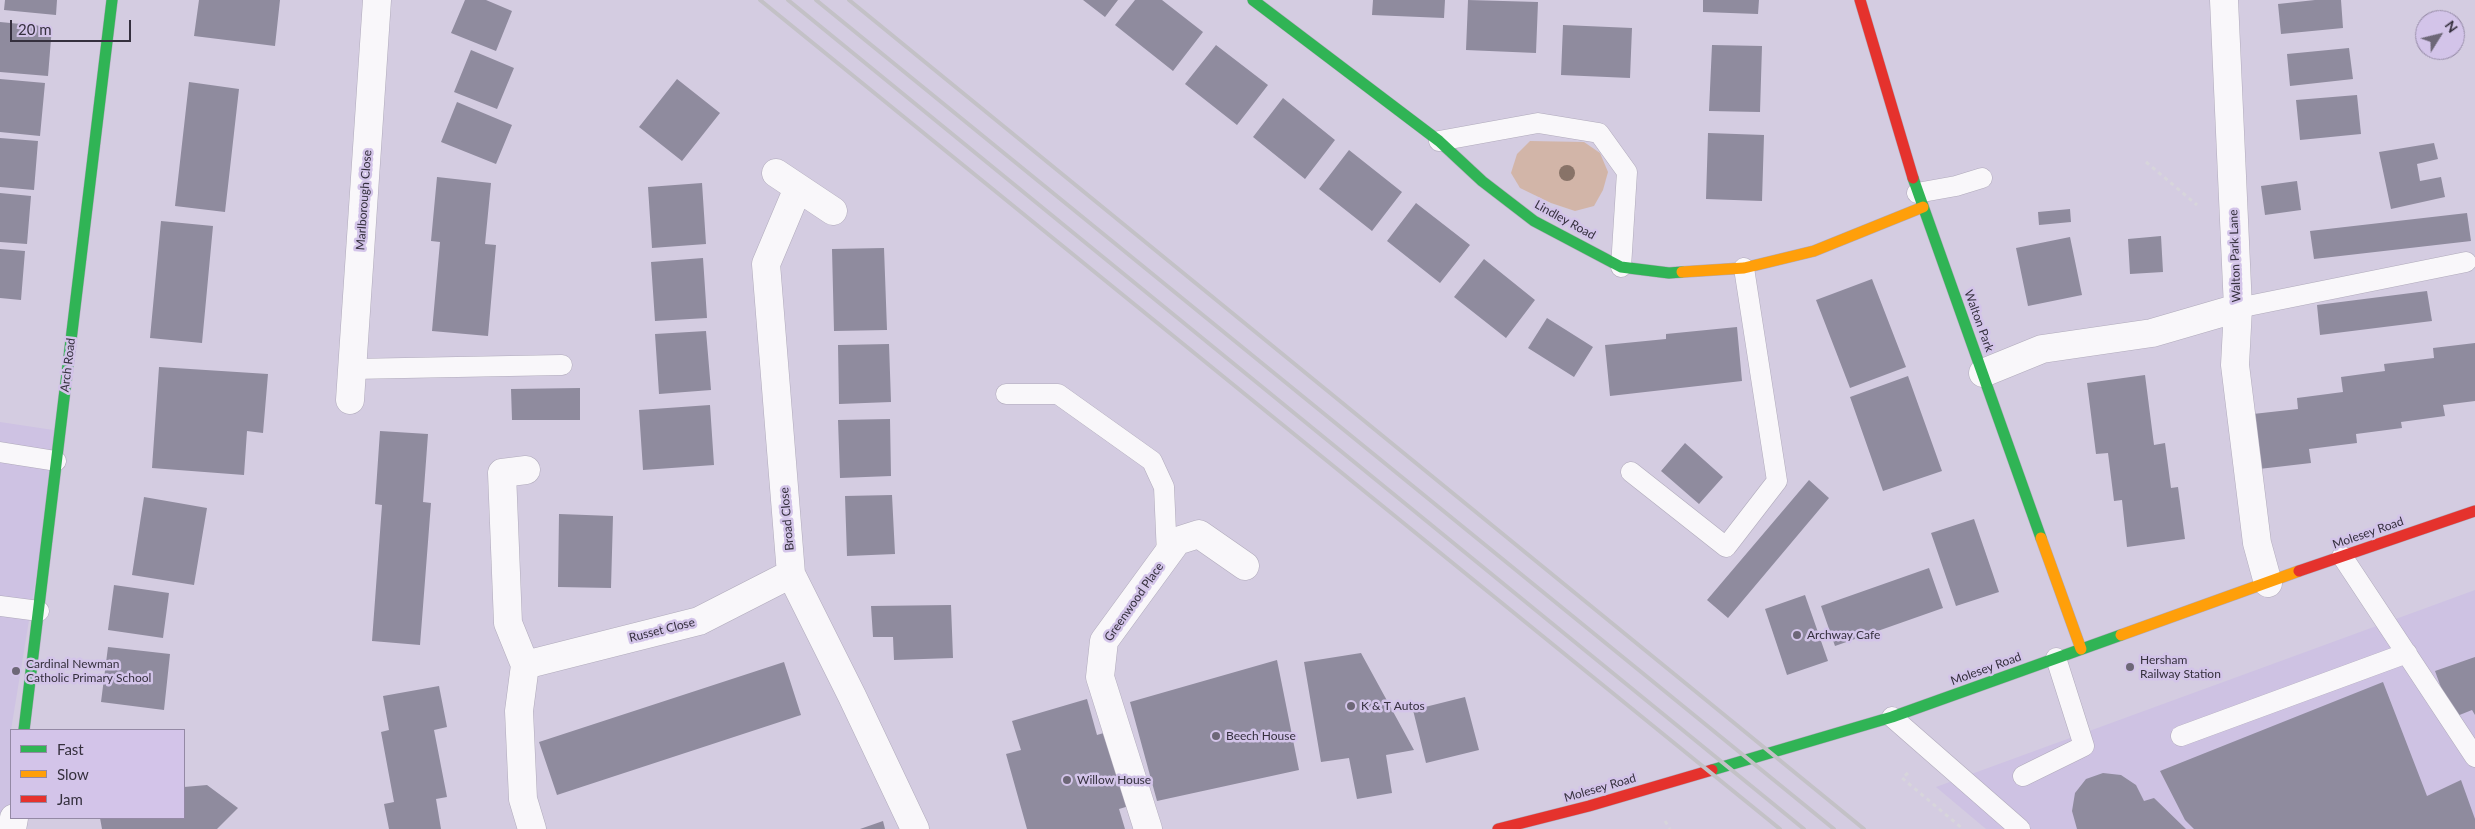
<!DOCTYPE html>
<style>
body{margin:0}
#map{position:relative;width:2475px;height:829px;overflow:hidden;background:#d4cce1;font-family:Lato,sans-serif}
canvas{display:block}
.legend{position:absolute;left:10px;top:729px;width:175px;height:90px;box-sizing:border-box;background:#d3c4e9;border:1px solid #9489a5;margin:0;padding:6px 9px;list-style:none;font-size:15px;color:#35303e}
.legend li{display:flex;align-items:center;gap:10px;height:25px}
.legend b{width:25px;border:1px solid #9489a5}
.north{position:absolute;left:2415px;top:10px;width:50px;height:50px;box-sizing:border-box;background:#d3c4e9;border:1px solid #9489a5;border-radius:50%;rotate:54deg;font-size:14px;font-weight:700;line-height:20px;text-align:center;color:#35303e}
.north::after{content:'';display:block;margin:auto;width:18px;height:22px;background:#6d6777;clip-path:polygon(50% 0,100% 100%,50% 72%,0 100%)}
.scale{position:absolute;left:10px;top:20px;width:121px;height:22px;box-sizing:border-box;border:2px solid #35303e;border-top:0;padding-left:6px;font-size:15px;line-height:18px;white-space:nowrap;color:#35303e;-webkit-text-stroke:4px #d3c4e9;paint-order:stroke}
</style>
<div id="map">
<canvas width="2475" height="829"></canvas>
<ul class="legend">
<li><b style="height:6px;background:#30b455"></b>Fast</li>
<li><b style="height:6px;background:#ff9f0a"></b>Slow</li>
<li><b style="height:6px;background:#e5322d"></b>Jam</li>
</ul>
<div class="north">N</div>
<div class="scale">20 m</div>
</div>
<script>
const g = document.querySelector('canvas').getContext('2d');
g.lineJoin = 'round';
function fill(path, color) {
  g.fillStyle = color;
  g.fill(path, 'evenodd');
}
function toPath(rows) {
  const path = new Path2D();
  for (const r of rows) {
    path.moveTo(r[0], r[1]);
    for (let i = 2; i < r.length; i += 2) path.lineTo(r[i], r[i + 1]);
  }
  return path;
}
function strokePath(path, color, width, dash) {
  g.strokeStyle = color;
  g.lineWidth = width;
  g.lineCap = dash ? 'butt' : 'round';
  g.setLineDash(dash || []);
  g.stroke(path);
}
function drawText(font, color, halo, rows, align = 'center') {
  g.font = font + ' Lato,sans-serif';
  g.lineWidth = 5;
  g.setLineDash([]);
  g.textBaseline = 'middle';
  g.strokeStyle = halo;
  g.fillStyle = color;
  for (const [text, x, y, turn = 0] of rows) {
    g.save();
    g.translate(x, y);
    g.rotate((+turn || 0) * Math.PI / 180);
    g.textAlign = isNaN(turn) ? turn : align;
    if (halo) g.strokeText(text, 0, 0);
    g.fillText(text, 0, 0);
    g.restore();
  }
}
fill(toPath([
 [0,422,60,431,11,730,11,818,0,819],
 [2475,590,2475,829,1986,829,1936,787]
]), '#cec2e3');
fill(toPath([
 [1530,141,1584,142,1600,153,1608,172,1603,190,1594,206,1575,211,1551,203,1520,188,1511,173,1517,154]
]), '#d2b5a8');
fill(toPath([
 [5,0,57,0,56,15,4,10],
 [199,0,280,0,275,46,194,36],
 [465,0,486,0,512,11,496,51,451,33],
 [1083,0,1118,0,1105,17],
 [1135,0,1162,0,1203,32,1173,71,1115,25],
 [1373,0,1445,0,1444,18,1372,15],
 [1468,0,1538,2,1536,53,1466,50],
 [1703,0,1759,0,1758,14,1703,12],
 [2315,0,2341,0,2343,28,2281,34,2278,4],
 [0,22,52,27,48,76,0,72],
 [1563,25,1632,28,1630,78,1561,75],
 [1216,45,1268,85,1237,125,1185,84],
 [1712,45,1762,46,1760,112,1709,111],
 [2349,48,2353,79,2290,86,2287,54],
 [471,50,514,68,497,109,454,92],
 [0,79,45,83,40,136,0,132],
 [677,79,720,113,682,161,639,127],
 [189,82,239,89,225,212,175,206],
 [2357,95,2361,134,2300,140,2296,100],
 [1283,98,1335,140,1305,179,1253,137],
 [457,102,512,125,496,164,441,142],
 [1708,133,1764,135,1762,201,1706,199],
 [0,138,38,141,34,190,0,187],
 [2434,143,2438,159,2417,164,2420,181,2441,177,2445,197,2391,209,2379,152],
 [1349,150,1402,192,1372,231,1319,189],
 [437,177,491,183,485,244,496,245,488,336,432,331,440,242,431,241],
 [2297,181,2301,210,2265,215,2261,186],
 [702,183,706,244,652,248,648,187],
 [0,193,31,196,27,244,0,242],
 [1416,203,1470,245,1440,283,1387,241],
 [2070,209,2071,222,2039,225,2038,212],
 [2467,213,2471,241,2314,259,2310,231],
 [161,221,213,226,202,343,150,338],
 [2161,236,2163,272,2130,274,2128,239],
 [2070,237,2082,295,2028,306,2016,248],
 [884,248,887,330,834,331,832,249],
 [0,249,25,251,21,300,0,298],
 [703,258,707,318,655,321,651,262],
 [1484,259,1535,300,1506,338,1454,297],
 [1872,279,1906,367,1850,388,1816,300],
 [2427,291,2432,321,2320,335,2317,305],
 [1547,318,1593,347,1574,377,1528,348],
 [1737,327,1742,381,1610,396,1605,345,1666,339,1666,334],
 [706,331,711,390,659,394,655,334],
 [2475,343,2475,401,2443,405,2445,416,2401,422,2402,428,2356,434,2357,443,2309,449,2311,463,2259,469,2253,414,2298,409,2297,398,2343,392,2341,377,2385,371,2384,364,2434,358,2433,348],
 [889,344,891,402,839,404,838,345],
 [159,367,268,374,263,433,247,431,244,475,152,468],
 [2145,375,2154,445,2165,443,2171,488,2178,487,2185,539,2127,547,2122,500,2114,501,2108,453,2096,454,2087,383],
 [1908,376,1942,471,1883,491,1850,397],
 [580,388,580,420,512,420,511,389],
 [710,405,714,465,643,470,639,410],
 [890,419,891,476,840,478,838,420],
 [380,431,428,434,423,502,431,503,420,645,372,641,382,505,375,504],
 [1685,443,1723,477,1699,504,1661,471],
 [1809,480,1829,498,1728,618,1707,600],
 [892,495,895,554,847,556,845,496],
 [144,497,207,508,194,585,132,575],
 [559,514,613,516,611,588,558,587],
 [1974,519,1999,592,1956,606,1931,533],
 [1929,568,1943,608,1835,646,1821,606],
 [114,585,169,593,163,638,108,630],
 [1805,595,1828,661,1787,675,1765,609],
 [951,605,953,658,894,660,893,637,873,637,871,606],
 [108,647,170,654,164,710,101,702],
 [1361,653,1414,750,1386,755,1392,793,1357,799,1349,758,1321,762,1304,662],
 [2475,657,2475,715,2472,710,2452,718,2435,671],
 [1277,660,1299,770,1157,801,1130,702],
 [784,662,801,715,557,795,539,742],
 [2383,682,2427,796,2461,780,2475,819,2475,829,2194,829,2185,820,2160,771],
 [439,686,447,727,434,730,447,797,436,799,441,829,389,829,384,804,394,802,381,732,389,730,383,696],
 [1465,697,1479,750,1426,763,1413,710],
 [1087,699,1097,735,1107,732,1129,806,1119,809,1125,829,1027,829,1006,754,1021,750,1012,721],
 [2103,773,2121,775,2136,785,2144,801,2154,798,2186,829,2077,829,2072,811,2075,793,2086,779],
 [207,785,238,808,217,829,102,829,100,818,184,818,184,787],
 [883,821,885,829,860,829]
]), '#8f8b9e');
const lane = toPath([
 [1439,141,1538,123,1599,133,1627,172,1621,267],
 [1917,193,1956,186,1982,178],
 [2238,308,2466,262],
 [352,369,562,365],
 [1006,394,1058,394,1152,461,1164,487,1167,555],
 [0,452,56,461],
 [1631,472,1726,547,1777,481,1744,268],
 [2342,556,2475,757],
 [0,606,39,611],
 [1892,717,2020,829],
 [2181,736,2407,653],
 [2023,776,2084,746,2056,658]
]);
const street = toPath([
 [2224,0,2238,308,2235,365,2257,543,2268,583],
 [776,173,833,211],
 [798,188,766,264,791,574,852,696,915,829],
 [1983,373,2042,349,2152,333,2238,308],
 [350,400,377,0],
 [526,470,502,473,508,623,525,665,699,621,791,574],
 [525,665,519,711,523,799,532,829],
 [12,829,14,818],
 [1148,829,1100,677,1104,641,1177,541,1199,534,1245,566]
]);
const fast = toPath([
 [1253,0,1439,141,1482,181,1534,221,1621,267,1669,273,1682,272],
 [1913,178,2041,538],
 [24,730,112,0],
 [1712,770,1892,717,2121,635]
]);
const slow = toPath([
 [1682,272,1744,268,1814,251,1923,207],
 [2041,538,2081,649],
 [2121,635,2299,571]
]);
const jam = toPath([
 [1860,0,1913,178],
 [2299,571,2475,511],
 [1498,829,1589,806,1712,770]
]);
strokePath(lane, '#b0aabb', 21);
strokePath(street, '#b0aabb', 29);
strokePath(fast, '#b0aabb', 12);
strokePath(slow, '#b0aabb', 12);
strokePath(jam, '#b0aabb', 12);
strokePath(toPath([
 [2146,162,2197,205],
 [1908,773,1902,778,1963,829],
 [1665,821,1670,829]
]), '#d7d5db', 3, [4, 4]);
strokePath(lane, '#f9f7fa', 20);
strokePath(street, '#f9f7fa', 28);
strokePath(fast, '#30b455', 11);
strokePath(slow, '#ff9f0a', 11);
strokePath(jam, '#e5322d', 11);
strokePath(toPath([
 [760,0,1780,829],
 [788,0,1804,829],
 [816,0,1834,829],
 [849,0,1864,829]
]), '#c3c1c6', 4);
g.fillStyle = '#887368';
for (const [x, y] of [
 [1567,173]
]) {
  g.beginPath();
  g.arc(x, y, 8, 0, 2 * Math.PI);
  g.fill();
}
for (const [x, y, r, color] of [
 [1797,635,5,"#6d6777"],
 [2130,667,5,"#6d6777"],
 [16,671,5,"#6d6777"],
 [1351,706,5,"#6d6777"],
 [1216,736,5,"#6d6777"],
 [1067,780,5,"#6d6777"]
]) {
  const dot = new Path2D();
  dot.arc(x, y, r, 0, 2 * Math.PI);
  g.fillStyle = color;
  g.fill(dot);
  strokePath(dot, '#d3c4e9', 2);
}
drawText('12px', '#35303e', '#d3c4e9', [
 ["Marlborough Close",364,200,-86],
 ["Lindley Road",1565,220,29],
 ["Walton Park Lane",2235,256,-92],
 ["Walton Park",1979,321,70],
 ["Arch Road",68,365,-83],
 ["Broad Close",787,519,-95],
 ["Molesey Road",2368,533,-19],
 ["Greenwood Place",1134,602,-55],
 ["Russet Close",662,630,-14],
 ["Molesey Road",1986,669,-20],
 ["Molesey Road",1600,788,-16]
]);
drawText('12px', '#35303e', '#d3c4e9', [
 ["Archway Cafe",1807,635],
 ["Hersham",2140,660],
 ["Railway Station",2140,674],
 ["Cardinal Newman",26,664],
 ["Catholic Primary School",26,678],
 ["K & T Autos",1361,706],
 ["Beech House",1226,736],
 ["Willow House",1077,780]
], 'left');
</script>
